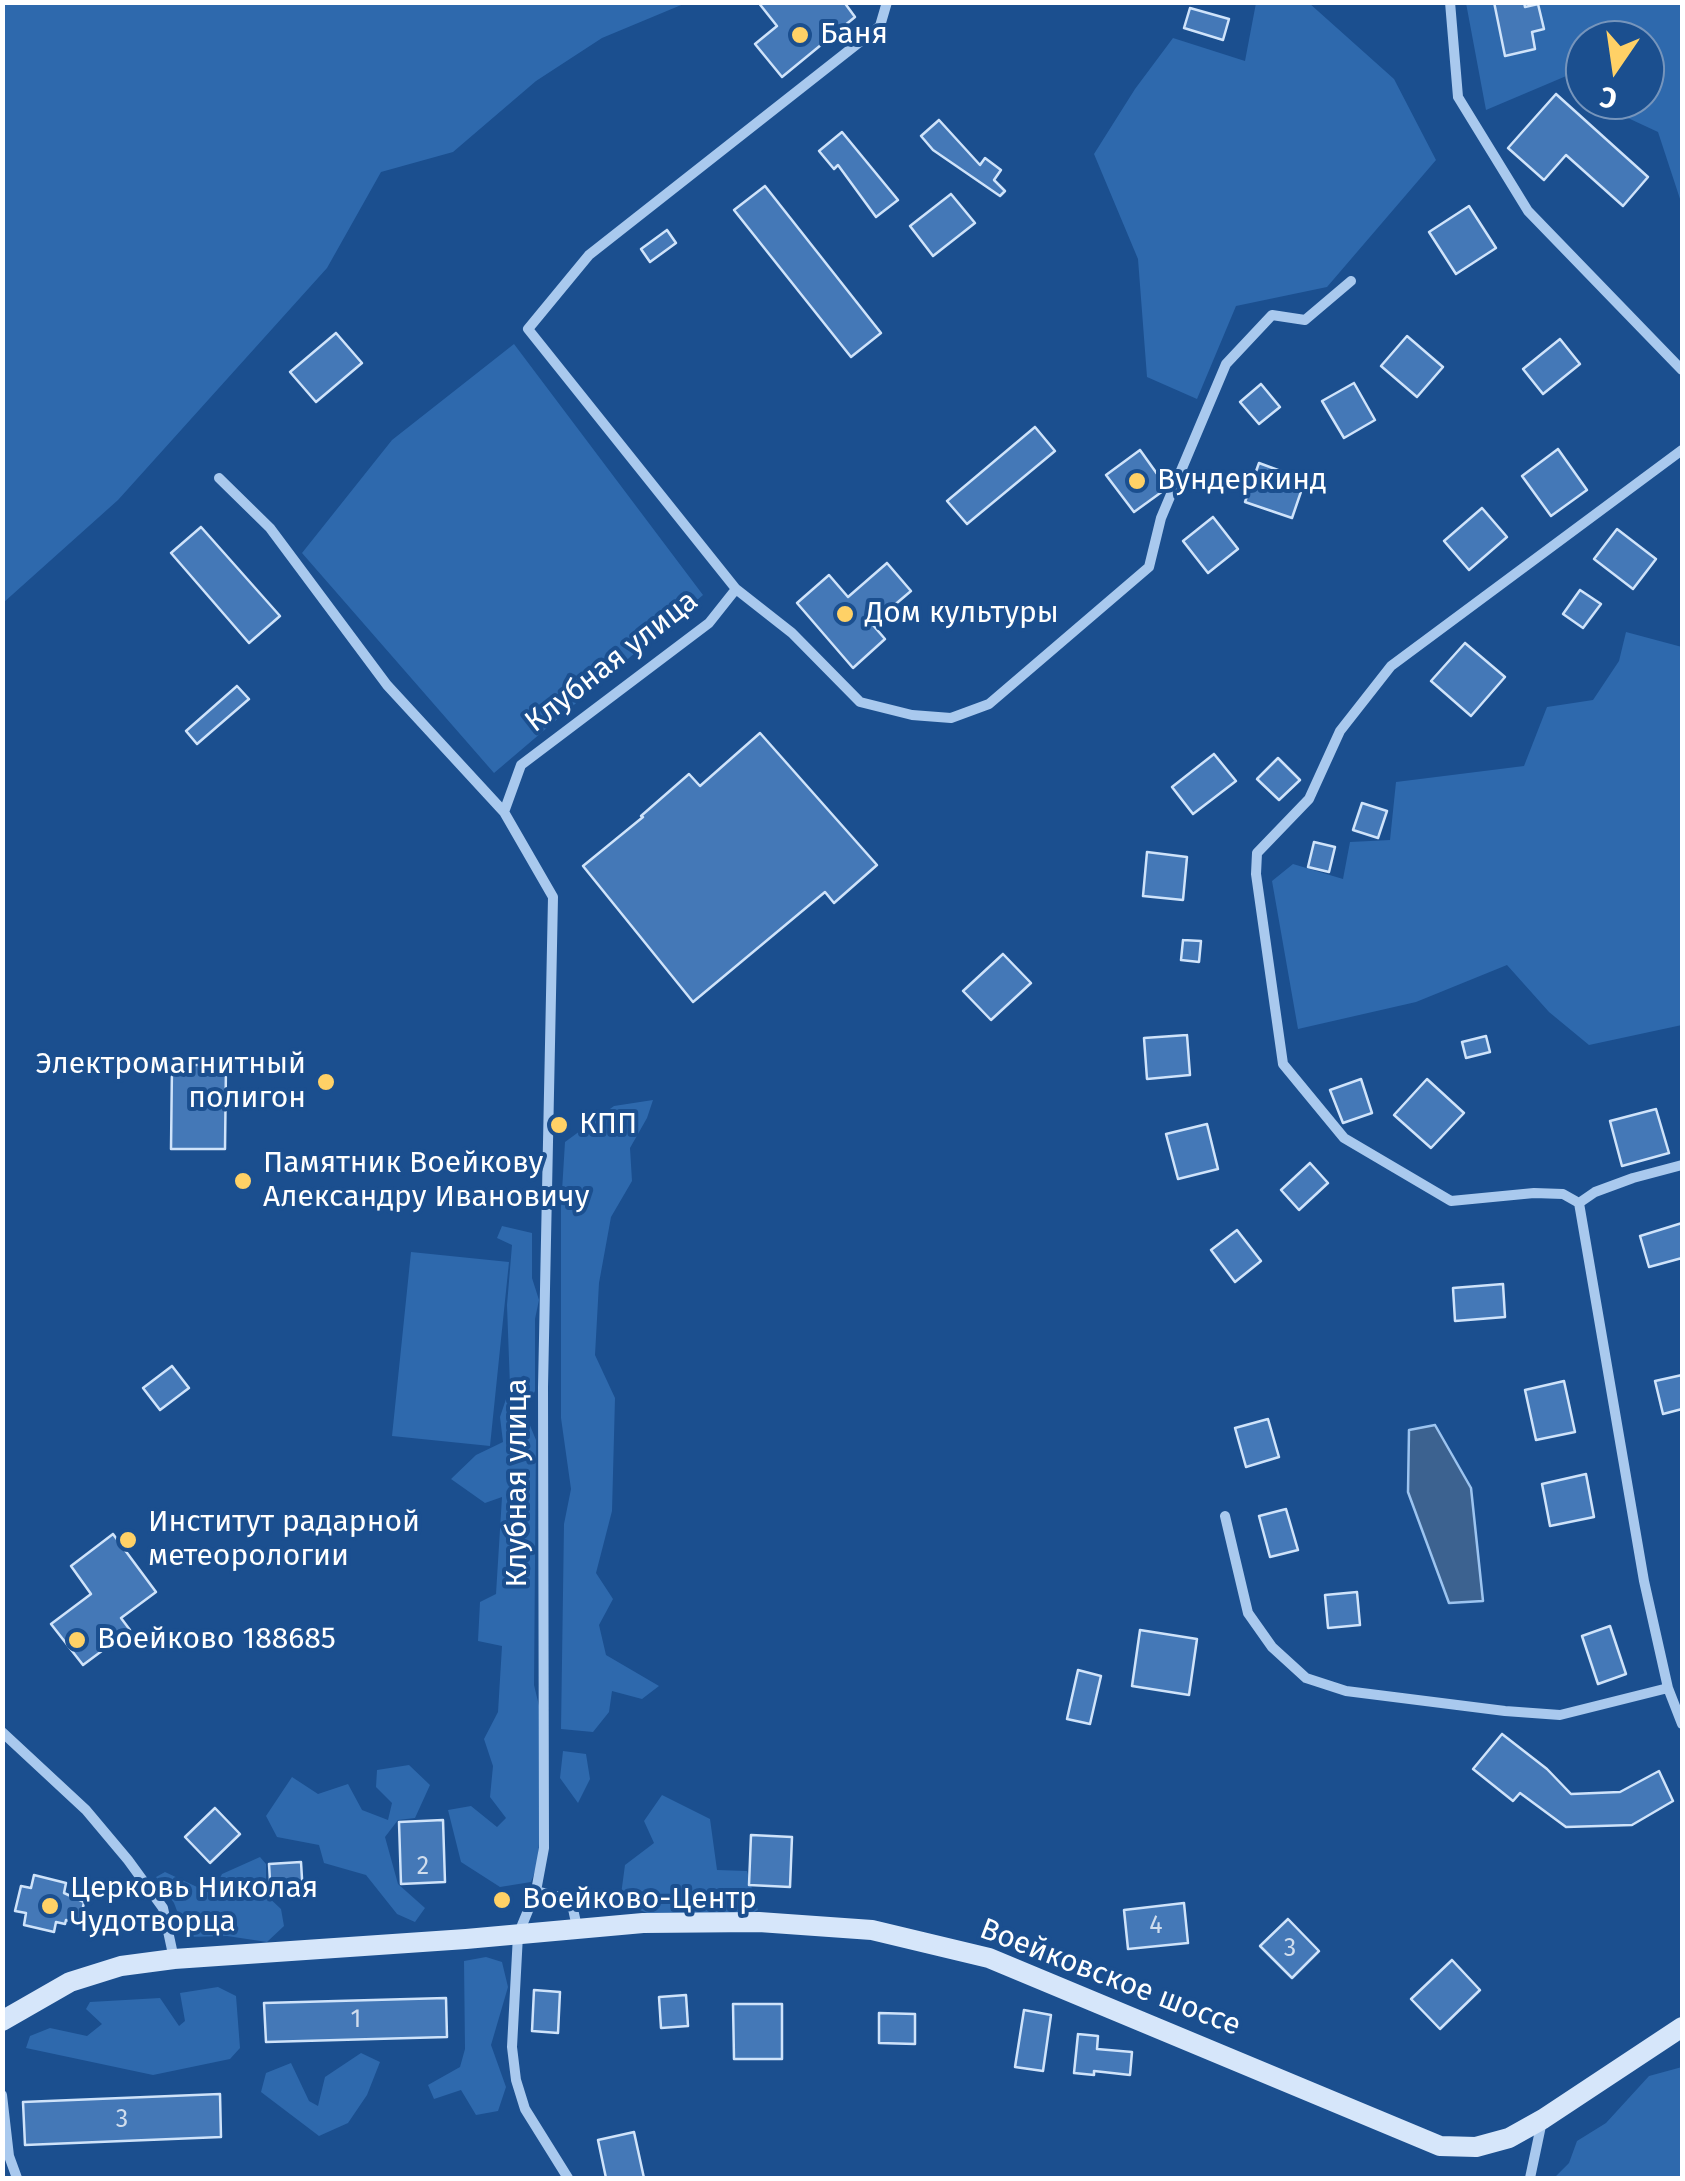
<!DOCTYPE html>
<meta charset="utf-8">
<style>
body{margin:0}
#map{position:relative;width:1685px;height:2181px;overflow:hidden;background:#1b4f8f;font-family:"Fira Sans",sans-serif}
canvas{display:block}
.frame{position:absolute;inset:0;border:5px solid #fff;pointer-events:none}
.north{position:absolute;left:1565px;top:20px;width:100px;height:100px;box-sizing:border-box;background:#1b4f8f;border:2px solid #7695bc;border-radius:50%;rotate:193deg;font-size:28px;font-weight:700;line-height:40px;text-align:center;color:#fff}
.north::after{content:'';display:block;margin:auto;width:35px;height:45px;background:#ffd166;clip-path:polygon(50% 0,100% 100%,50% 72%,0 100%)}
</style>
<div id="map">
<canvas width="1685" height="2181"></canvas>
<div class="frame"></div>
<div class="north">С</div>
</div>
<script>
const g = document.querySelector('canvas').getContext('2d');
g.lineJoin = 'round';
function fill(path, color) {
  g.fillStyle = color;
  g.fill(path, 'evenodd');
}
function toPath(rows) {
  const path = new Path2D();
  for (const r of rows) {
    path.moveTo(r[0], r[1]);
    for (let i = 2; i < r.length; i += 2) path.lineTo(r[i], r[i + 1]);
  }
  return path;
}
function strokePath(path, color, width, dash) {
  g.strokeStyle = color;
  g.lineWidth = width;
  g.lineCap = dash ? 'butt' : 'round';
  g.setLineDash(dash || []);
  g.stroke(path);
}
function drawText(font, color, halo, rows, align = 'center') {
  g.font = font + ' "Fira Sans",sans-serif';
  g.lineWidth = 8;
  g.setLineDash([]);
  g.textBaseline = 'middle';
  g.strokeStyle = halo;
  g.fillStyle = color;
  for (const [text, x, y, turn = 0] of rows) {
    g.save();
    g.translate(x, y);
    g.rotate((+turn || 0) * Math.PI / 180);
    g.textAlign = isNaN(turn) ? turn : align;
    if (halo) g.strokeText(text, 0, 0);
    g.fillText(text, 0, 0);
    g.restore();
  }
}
fill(toPath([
 [2,3,3,2,686,3,602,38,536,81,453,152,381,172,327,268,118,500,3,603],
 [1309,3,1394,79,1436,160,1327,287,1236,306,1197,399,1147,377,1138,259,1094,154,1135,89,1173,38,1245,61,1256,3],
 [1466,3,1682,3,1682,205,1658,132,1615,112,1601,100,1645,100,1645,40,1585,40,1585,86,1571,74,1486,110],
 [514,344,703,595,494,773,302,553,392,440],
 [1626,632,1682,647,1682,1025,1589,1045,1549,1012,1507,965,1416,1002,1298,1029,1272,881,1293,864,1343,879,1350,842,1390,840,1396,782,1524,766,1547,707,1593,700,1619,661],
 [653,1100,647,1118,630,1148,632,1181,611,1217,599,1283,595,1355,615,1398,612,1511,596,1573,613,1599,599,1625,606,1655,659,1686,642,1699,612,1691,609,1712,593,1732,561,1729,564,1524,571,1489,561,1418,561,1207,565,1142,614,1106],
 [502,1226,532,1233,532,1278,539,1300,535,1319,535,1391,524,1411,536,1440,534,1685,540,1710,540,1825,538,1863,531,1882,500,1887,461,1862,448,1810,471,1806,497,1827,506,1818,490,1797,493,1766,484,1739,498,1712,502,1646,478,1641,480,1602,496,1594,502,1497,485,1503,451,1479,476,1455,503,1442,500,1417,510,1387,507,1305,512,1245,497,1238],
 [411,1252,509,1262,490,1446,392,1436],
 [563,1751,586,1754,590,1779,578,1803,560,1778],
 [409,1765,430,1785,415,1818,398,1820,385,1837,398,1884,425,1908,415,1922,397,1914,366,1875,324,1863,319,1845,277,1837,266,1816,292,1777,318,1794,348,1784,362,1810,388,1820,392,1803,376,1787,377,1770],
 [662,1795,710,1819,717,1870,747,1871,758,1910,742,1919,657,1917,620,1902,625,1865,654,1843,644,1821],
 [260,1857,266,1864,266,1895,281,1909,284,1926,267,1942,227,1936,187,1937,174,1903,156,1877,165,1872,212,1894,222,1874],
 [486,1957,502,1962,508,1987,491,2045,506,2087,498,2111,476,2115,461,2090,434,2099,428,2085,460,2067,465,2049,464,1961],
 [218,1987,236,1996,240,2048,230,2059,153,2075,26,2048,30,2036,50,2028,87,2036,102,2024,86,2009,90,2002,160,1998,179,2026,185,2021,180,1993],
 [361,2053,380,2062,367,2095,348,2123,319,2136,261,2092,266,2073,291,2063,309,2101,318,2106,325,2077],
 [1682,2067,1682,2178,1554,2178,1569,2163,1577,2141,1606,2123,1649,2076]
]), '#2e69ad');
const water = toPath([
 [1435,1425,1471,1488,1483,1601,1449,1603,1408,1492,1409,1430,1435,1425]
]);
fill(water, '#3c6290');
strokePath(water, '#9cc4f0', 2.5);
const building = toPath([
 [758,2,844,2,855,17,782,77,755,44,777,26,758,2],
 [1494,2,1524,2,1525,7,1538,4,1544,29,1532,32,1535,49,1505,56,1494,2],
 [1190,8,1229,19,1223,40,1184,28,1190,8],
 [1556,94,1648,177,1623,206,1566,155,1544,180,1508,148,1556,94],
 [939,120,980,165,985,158,1001,170,994,180,1005,191,1000,196,933,150,921,136,939,120],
 [842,132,898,200,876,217,838,165,834,169,819,151,842,132],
 [765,186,881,333,851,357,734,210,765,186],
 [951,194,975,223,933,256,910,226,951,194],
 [1469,206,1496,248,1456,274,1429,232,1469,206],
 [667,230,676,243,650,262,641,249,667,230],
 [336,333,362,363,316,402,290,372,336,333],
 [1407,336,1443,367,1417,397,1381,366,1407,336],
 [1560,339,1580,364,1543,394,1523,369,1560,339],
 [1354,383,1375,420,1344,438,1322,401,1354,383],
 [1261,384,1280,407,1259,424,1240,402,1261,384],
 [1035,427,1055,451,967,524,947,501,1035,427],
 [1558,449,1587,490,1551,516,1522,476,1558,449],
 [1140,450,1165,485,1163,491,1134,512,1106,475,1140,450],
 [1259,463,1305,480,1292,518,1245,502,1259,463],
 [1482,508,1507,537,1469,570,1444,541,1482,508],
 [1213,517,1238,549,1208,573,1183,541,1213,517],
 [201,527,280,616,249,643,171,553,201,527],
 [1617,529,1656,559,1633,589,1594,559,1617,529],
 [887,563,911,591,872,624,885,639,853,668,797,603,829,575,848,597,887,563],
 [1580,590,1601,604,1583,628,1563,614,1580,590],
 [1465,643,1505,677,1471,716,1431,681,1465,643],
 [237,686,249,699,197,744,186,731,237,686],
 [760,733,877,865,834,903,825,892,693,1002,583,866,643,817,641,816,689,774,700,786,760,733],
 [1214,754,1236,781,1193,814,1172,787,1214,754],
 [1278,758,1300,780,1279,800,1257,779,1278,758],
 [1362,803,1387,811,1378,838,1353,830,1362,803],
 [1314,842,1335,847,1329,872,1308,867,1314,842],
 [1147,852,1187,857,1183,900,1143,896,1147,852],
 [1183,940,1201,941,1199,962,1181,960,1183,940],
 [1003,954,1031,983,991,1020,963,991,1003,954],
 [1187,1035,1190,1075,1147,1079,1144,1038,1187,1035],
 [1486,1036,1490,1052,1466,1058,1462,1042,1486,1036],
 [172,1065,226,1065,225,1149,171,1149,172,1065],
 [1361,1079,1372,1113,1343,1123,1330,1090,1361,1079],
 [1427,1079,1464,1113,1431,1148,1394,1115,1427,1079],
 [1656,1109,1669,1153,1622,1166,1610,1121,1656,1109],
 [1207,1124,1218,1169,1178,1179,1166,1134,1207,1124],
 [1310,1163,1328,1183,1299,1210,1281,1190,1310,1163],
 [1682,1223,1682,1258,1649,1267,1640,1236,1682,1223],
 [1237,1230,1261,1261,1235,1282,1211,1250,1237,1230],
 [1503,1284,1505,1317,1455,1321,1453,1288,1503,1284],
 [172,1366,189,1388,160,1410,143,1388,172,1366],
 [1682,1375,1682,1409,1663,1414,1655,1381,1682,1375],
 [1564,1381,1575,1432,1536,1440,1525,1390,1564,1381],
 [1268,1419,1279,1457,1246,1467,1235,1428,1268,1419],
 [1586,1474,1594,1517,1550,1526,1542,1484,1586,1474],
 [1286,1509,1298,1550,1270,1557,1259,1516,1286,1509],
 [113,1534,156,1592,121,1618,130,1630,83,1665,51,1624,91,1594,71,1566,113,1534],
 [1357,1592,1360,1625,1328,1628,1325,1595,1357,1592],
 [1610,1626,1626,1674,1598,1684,1582,1636,1610,1626],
 [1140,1630,1197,1639,1189,1695,1132,1686,1140,1630],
 [1078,1670,1101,1676,1090,1724,1067,1719,1078,1670],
 [1502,1734,1547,1769,1571,1794,1620,1792,1659,1771,1673,1801,1632,1825,1566,1827,1520,1793,1513,1801,1473,1769,1502,1734],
 [215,1808,240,1834,210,1863,185,1837,215,1808],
 [443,1820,445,1882,401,1884,399,1822,443,1820],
 [751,1835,792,1837,790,1887,749,1885,751,1835],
 [301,1862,303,1895,271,1897,269,1864,301,1862],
 [34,1875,66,1883,64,1893,84,1902,80,1923,66,1920,65,1924,56,1922,54,1932,24,1925,26,1913,15,1911,21,1886,31,1888,34,1875],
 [1184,1903,1188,1943,1128,1949,1124,1910,1184,1903],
 [1288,1919,1319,1951,1292,1978,1260,1946,1288,1919],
 [1452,1960,1480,1990,1440,2029,1411,1999,1452,1960],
 [534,1990,560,1992,558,2033,532,2031,534,1990],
 [686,1995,688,2026,661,2028,659,1997,686,1995],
 [446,1998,447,2037,266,2042,264,2003,446,1998],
 [733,2004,782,2004,782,2059,734,2059,733,2004],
 [1024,2010,1051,2015,1043,2071,1015,2067,1024,2010],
 [879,2013,915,2014,915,2044,879,2043,879,2013],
 [1078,2034,1098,2036,1097,2049,1132,2052,1130,2075,1094,2071,1094,2075,1074,2073,1078,2034],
 [220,2094,221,2137,25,2145,23,2102,220,2094],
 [634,2132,644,2178,606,2178,598,2140,634,2132]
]);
fill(building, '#4478b7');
strokePath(building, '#cfe3fa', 2.5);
strokePath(toPath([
 [887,2,880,26,589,255,528,329,736,589,792,633,860,702,912,715,951,718,989,704,1149,567,1161,518,1226,364,1272,315,1305,320,1351,281],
 [1450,2,1458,97,1528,211,1682,370],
 [1682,450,1391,666,1340,731,1309,799,1257,853,1256,874,1283,1064,1344,1138,1451,1201,1534,1193,1563,1194,1579,1203,1644,1581,1668,1688,1682,1724],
 [219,478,270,528,387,685,504,812,553,897,543,1387,544,1848,536,1891,518,1935,512,2047,516,2080,525,2109,568,2178],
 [504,812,521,765,709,623,736,589],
 [1579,1203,1595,1192,1633,1178,1682,1165],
 [1225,1516,1248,1613,1272,1647,1306,1678,1346,1691,1505,1711,1560,1715,1668,1688],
 [2,1732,86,1810,128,1860,163,1908,174,1959],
 [536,1891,556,1896,573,1909,577,1927],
 [2,2095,9,2156,17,2178],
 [1530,2178,1542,2121]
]), '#a9c9ee', 10);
strokePath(toPath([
 [2,2021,70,1982,121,1966,174,1959,466,1939,643,1923,759,1922,872,1930,989,1958,1440,2146,1476,2147,1509,2138,1543,2119,1682,2027]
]), '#d6e6fa', 20);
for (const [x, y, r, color] of [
 [800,35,10,"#ffd166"],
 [1137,481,10,"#ffd166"],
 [845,614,10,"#ffd166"],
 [326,1082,10,"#ffd166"],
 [559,1125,10,"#ffd166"],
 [243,1181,10,"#ffd166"],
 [128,1540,10,"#ffd166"],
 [77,1640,10,"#ffd166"],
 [502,1900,10,"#ffd166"],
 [50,1906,10,"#ffd166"]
]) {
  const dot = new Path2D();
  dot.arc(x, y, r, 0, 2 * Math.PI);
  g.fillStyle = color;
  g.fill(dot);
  strokePath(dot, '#1b4f8f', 4);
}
drawText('25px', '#d0dded', null, [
 ["2",423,1867],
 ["4",1156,1926],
 ["3",1290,1949],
 ["1",356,2020],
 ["3",122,2120]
]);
drawText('30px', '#fff', '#1b4f8f', [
 ["Баня",820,35],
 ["Вундеркинд",1157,481],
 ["Дом культуры",865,614],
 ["Электромагнитный",306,1065,"right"],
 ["полигон",306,1099,"right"],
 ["КПП",579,1125],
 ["Памятник Воейкову",263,1164],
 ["Александру Ивановичу",263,1198],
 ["Институт радарной",148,1523],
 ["метеорологии",148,1557],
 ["Воейково 188685",97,1640],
 ["Церковь Николая",70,1889],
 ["Чудотворца",70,1923],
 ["Воейково-Центр",522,1900]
], 'left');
drawText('30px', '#fff', '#1b4f8f', [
 ["Клубная улица",612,662,-38],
 ["Клубная улица",518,1483,-90],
 ["Воейковское шоссе",1110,1978,21]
]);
</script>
